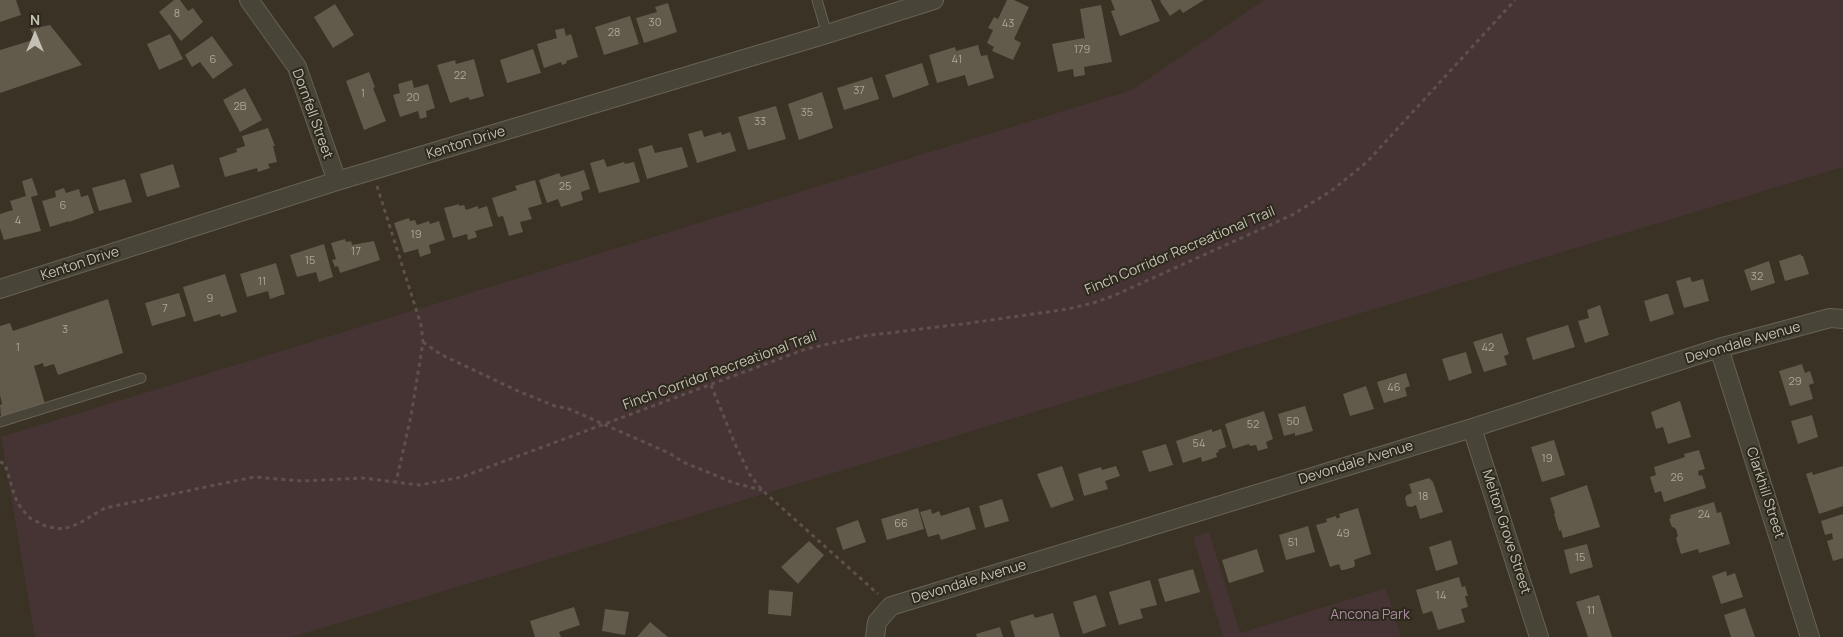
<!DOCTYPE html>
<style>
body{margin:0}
#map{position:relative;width:1843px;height:637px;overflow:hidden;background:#393225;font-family:Manrope,sans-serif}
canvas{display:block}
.north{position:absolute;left:10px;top:10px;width:50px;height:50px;-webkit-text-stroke:4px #2e291d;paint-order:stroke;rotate:0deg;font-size:14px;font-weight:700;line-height:20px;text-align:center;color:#c5c0b4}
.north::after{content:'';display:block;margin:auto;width:18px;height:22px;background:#c5c0b4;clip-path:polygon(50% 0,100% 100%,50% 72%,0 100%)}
</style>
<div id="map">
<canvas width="1843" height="637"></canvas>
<div class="north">N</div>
</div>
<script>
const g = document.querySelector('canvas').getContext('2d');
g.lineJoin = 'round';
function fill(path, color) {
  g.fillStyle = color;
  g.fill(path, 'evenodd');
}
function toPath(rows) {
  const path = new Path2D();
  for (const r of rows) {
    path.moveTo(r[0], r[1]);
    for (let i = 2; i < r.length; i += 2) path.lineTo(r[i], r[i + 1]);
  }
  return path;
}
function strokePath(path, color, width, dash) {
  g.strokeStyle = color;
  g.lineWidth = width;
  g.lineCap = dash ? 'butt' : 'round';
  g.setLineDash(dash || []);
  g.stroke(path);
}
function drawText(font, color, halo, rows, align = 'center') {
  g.font = font + ' Manrope,sans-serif';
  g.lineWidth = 4;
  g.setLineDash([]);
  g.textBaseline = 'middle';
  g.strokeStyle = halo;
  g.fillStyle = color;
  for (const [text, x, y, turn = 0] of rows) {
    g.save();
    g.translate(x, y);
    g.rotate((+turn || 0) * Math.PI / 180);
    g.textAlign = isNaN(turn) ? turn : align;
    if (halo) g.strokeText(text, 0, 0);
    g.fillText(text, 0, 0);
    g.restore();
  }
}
fill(toPath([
 [1264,0,1843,0,1843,167,292,637,35,637,1,437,1132,90],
 [1209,532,1240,633,1386,588,1401,637,1223,637,1193,537]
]), '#463434');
fill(toPath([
 [0,0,16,0,21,15,0,22],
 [174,0,180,0,188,11,193,8,203,22,181,41,159,12],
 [1007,0,1014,0,1029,7,1014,39,1021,43,1013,60,992,51,994,47,987,43,993,30,988,28,994,17,998,19],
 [1111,0,1151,0,1160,21,1120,36,1111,11,1115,10],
 [1161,0,1204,0,1183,13,1180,9,1170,16,1160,1],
 [668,3,677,32,644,43,636,18,657,12,655,7],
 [335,4,354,35,333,48,314,17],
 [1101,5,1112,62,1084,67,1085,75,1074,77,1073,69,1058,72,1052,44,1084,38,1085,40,1080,9],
 [630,16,639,44,604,55,595,27],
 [50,25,82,65,0,93,0,50,36,39,30,29],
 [564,28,566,36,571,34,578,57,566,61,567,63,562,65,561,62,544,68,537,44,557,38,555,30],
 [170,34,183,59,159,70,147,44],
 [212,36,233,65,213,79,200,62,192,67,185,55],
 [978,45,981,56,987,55,994,78,968,86,965,75,937,83,929,55,955,47,956,51],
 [533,49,541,73,507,83,500,60],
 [474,59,484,96,470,100,468,97,450,103,437,65,455,60,456,64],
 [922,63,929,85,893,98,885,75],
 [369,72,375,87,373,88,386,121,364,130,346,81],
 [872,77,879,99,844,110,837,88],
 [412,80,414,88,428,84,435,108,426,111,427,117,420,119,418,111,400,117,393,95,400,93,398,84],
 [245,88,262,120,240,132,223,100],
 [822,92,833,128,799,140,788,104],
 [776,106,786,139,748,150,738,117],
 [268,128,275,146,273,146,277,162,268,164,270,168,258,172,257,168,225,177,219,158,237,152,236,149,245,146,242,136],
 [702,130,704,137,721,132,722,135,730,132,736,151,697,163,688,134],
 [652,145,655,153,682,147,688,167,647,179,638,149],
 [604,159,607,167,624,162,625,164,634,162,640,182,599,193,590,163],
 [173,164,180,187,147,197,140,174],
 [584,170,590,189,581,192,583,200,561,207,558,199,547,203,539,180,559,173,561,177],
 [32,178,38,195,31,197,41,231,4,240,0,228,0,214,13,210,10,201,26,196,22,181],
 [125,179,132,202,99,211,92,188],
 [535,180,542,204,528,208,532,219,520,222,523,232,509,236,503,216,498,217,492,198,517,190,515,186],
 [64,188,66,193,79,189,81,197,88,195,94,213,69,222,69,221,50,227,42,201,56,197,55,191],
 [459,204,459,206,464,205,466,210,478,206,478,209,487,206,493,226,475,231,477,237,468,240,467,234,453,238,444,208],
 [409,218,410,221,415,220,417,225,429,221,430,224,439,221,445,240,429,245,431,253,420,257,418,249,404,253,394,223],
 [345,239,346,242,351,241,352,245,374,241,380,260,340,273,338,266,335,267,332,260,336,259,331,243],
 [324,244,333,277,319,282,316,272,297,277,290,255],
 [1801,254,1801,256,1803,256,1809,274,1785,281,1779,261],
 [1769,261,1775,283,1751,291,1744,270],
 [276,263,285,294,270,299,268,291,247,297,240,274],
 [225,274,237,312,221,317,220,314,194,322,183,287],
 [1690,277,1692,282,1703,279,1709,301,1684,308,1676,281],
 [179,293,186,316,152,326,145,303],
 [1666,294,1668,294,1674,314,1650,322,1644,301],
 [108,299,123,353,58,375,54,364,44,367,43,363,34,366,45,404,1,417,0,405,2,404,0,395,0,326,10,323,13,331],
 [1600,305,1609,335,1585,343,1578,321,1589,318,1587,310],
 [1568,325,1575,347,1533,360,1526,338],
 [1502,333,1509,354,1504,356,1507,365,1484,372,1473,342],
 [1466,352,1472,373,1449,381,1442,359],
 [1802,364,1805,373,1810,371,1814,383,1809,385,1813,399,1790,406,1779,371],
 [1406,373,1410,386,1405,388,1407,396,1384,403,1377,382],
 [1366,386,1374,409,1350,416,1343,394],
 [1680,401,1691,437,1668,444,1663,427,1656,429,1651,412],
 [1305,406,1313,431,1295,436,1295,433,1284,436,1278,414],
 [1264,411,1273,439,1266,442,1268,448,1258,451,1256,445,1250,446,1249,444,1233,449,1225,424],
 [1812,415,1818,437,1798,444,1791,421],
 [1212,429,1212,432,1221,429,1226,447,1218,450,1219,452,1216,453,1217,457,1202,462,1201,457,1183,463,1176,441],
 [1554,440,1565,475,1542,482,1531,447],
 [1166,444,1173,465,1149,472,1142,451],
 [1699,450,1705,469,1698,471,1699,476,1702,475,1706,488,1664,502,1661,491,1655,493,1650,477,1656,475,1654,467,1685,457,1684,454],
 [1062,466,1074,500,1051,508,1037,474],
 [1116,466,1120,476,1105,481,1108,489,1084,496,1078,474,1101,467,1102,470],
 [1843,466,1843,506,1819,514,1806,474,1812,472,1813,475],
 [1429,478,1433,482,1443,512,1420,519,1416,505,1411,507,1407,506,1405,498,1407,495,1412,493,1409,484],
 [1587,485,1600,527,1563,538,1561,530,1559,531,1554,514,1555,513,1550,498],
 [1002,499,1009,521,985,528,979,506],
 [1714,502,1717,513,1721,512,1730,544,1699,553,1698,549,1681,554,1676,538,1678,536,1676,529,1673,527,1672,527,1669,519,1671,518,1670,515],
 [969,507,976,529,941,540,939,534,928,537,920,512,931,509,932,514,939,511,941,516],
 [918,508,924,529,887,540,881,519],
 [1358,508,1371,554,1354,560,1355,565,1354,567,1344,570,1341,570,1339,564,1330,567,1316,525,1327,522,1326,519,1336,516,1337,519,1340,517,1339,514],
 [1843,514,1843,558,1833,561,1827,541,1833,539,1832,533,1825,535,1821,521],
 [858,520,866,542,843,550,836,528],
 [1308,526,1315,552,1286,560,1279,535],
 [1451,540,1458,564,1436,571,1429,547],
 [809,541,824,555,798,584,781,567],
 [1587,544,1593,567,1570,574,1564,550],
 [1257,549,1264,572,1229,583,1222,560],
 [1193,569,1200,592,1165,602,1158,579],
 [1726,571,1727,576,1735,573,1743,597,1721,604,1712,576],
 [1459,577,1462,587,1465,586,1468,596,1465,596,1468,607,1461,609,1465,622,1438,630,1432,611,1423,614,1416,590],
 [1150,580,1157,605,1140,609,1143,618,1119,625,1109,592],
 [769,590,793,592,791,616,768,614],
 [1096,595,1106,626,1083,634,1073,602],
 [1599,595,1612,637,1588,637,1576,602],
 [574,607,580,625,559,632,561,637,535,637,530,621],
 [1745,608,1755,637,1731,637,1724,615],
 [605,609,629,612,625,635,602,631],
 [1053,613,1060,637,1015,637,1010,621,1033,614,1035,618],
 [650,622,668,637,637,637],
 [1000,627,1003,637,977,637,976,634]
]), '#625b4b');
const service = toPath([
 [817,0,827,34],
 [0,422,141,378]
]);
const minor = toPath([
 [249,0,297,67,337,181],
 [0,289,337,181,827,34,934,0],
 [1719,348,1810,637],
 [1472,428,1539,637],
 [875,637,877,622,891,606,1472,428,1719,348,1830,318,1843,319]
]);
strokePath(service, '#676256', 11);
strokePath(minor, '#676256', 20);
strokePath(toPath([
 [377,186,421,325,423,342,411,416,396,482],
 [423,342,440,354,520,392,555,406,569,409,669,453,683,462,734,483,762,490],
 [711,385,735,444,750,475,762,490,878,594],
 [0,462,5,464,15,497,21,508,30,518,47,527,63,529,78,524,105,508,254,477,302,481,362,478,420,485,462,477,806,349,864,336,970,323,1068,309,1093,303,1113,296,1292,215,1331,191,1367,162,1515,0]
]), '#5e504b', 3, [4, 4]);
strokePath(service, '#494438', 9);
strokePath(minor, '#494438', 18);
drawText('11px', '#aca79a', null, [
 ["8",177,14],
 ["30",655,23],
 ["43",1008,24],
 ["28",614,33],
 ["179",1082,50],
 ["6",213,60],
 ["41",957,60],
 ["22",460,76],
 ["37",859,91],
 ["1",363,94],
 ["20",413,98],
 ["2B",240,107],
 ["35",807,113],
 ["33",760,122],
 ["25",565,187],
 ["6",63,206],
 ["4",18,221],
 ["19",416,235],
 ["17",356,252],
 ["15",310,261],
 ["32",1757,277],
 ["11",262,282],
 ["9",210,299],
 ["7",165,309],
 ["3",65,330],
 ["1",18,348],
 ["42",1488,348],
 ["29",1795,382],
 ["46",1394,388],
 ["50",1293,422],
 ["52",1253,425],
 ["54",1199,444],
 ["19",1547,459],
 ["26",1677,478],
 ["18",1423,497],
 ["24",1704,515],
 ["66",901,524],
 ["49",1343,534],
 ["51",1293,543],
 ["15",1580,558],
 ["14",1441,596],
 ["11",1591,611]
]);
drawText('14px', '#c5c0b4', '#2e291d', [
 ["Dornfell Street",312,114,70],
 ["Kenton Drive",466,143,-17],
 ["Finch Corridor Recreational Trail",1180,251,-23],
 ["Kenton Drive",80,264,-18],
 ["Devondale Avenue",1743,343,-16],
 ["Finch Corridor Recreational Trail",720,371,-20],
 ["Devondale Avenue",1356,463,-17],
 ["Clarkhill Street",1765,493,72],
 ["Melton Grove Street",1506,532,72],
 ["Devondale Avenue",969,582,-17]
]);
drawText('14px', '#a98a9f', '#2e291d', [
 ["Ancona Park",1370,615]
]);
</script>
